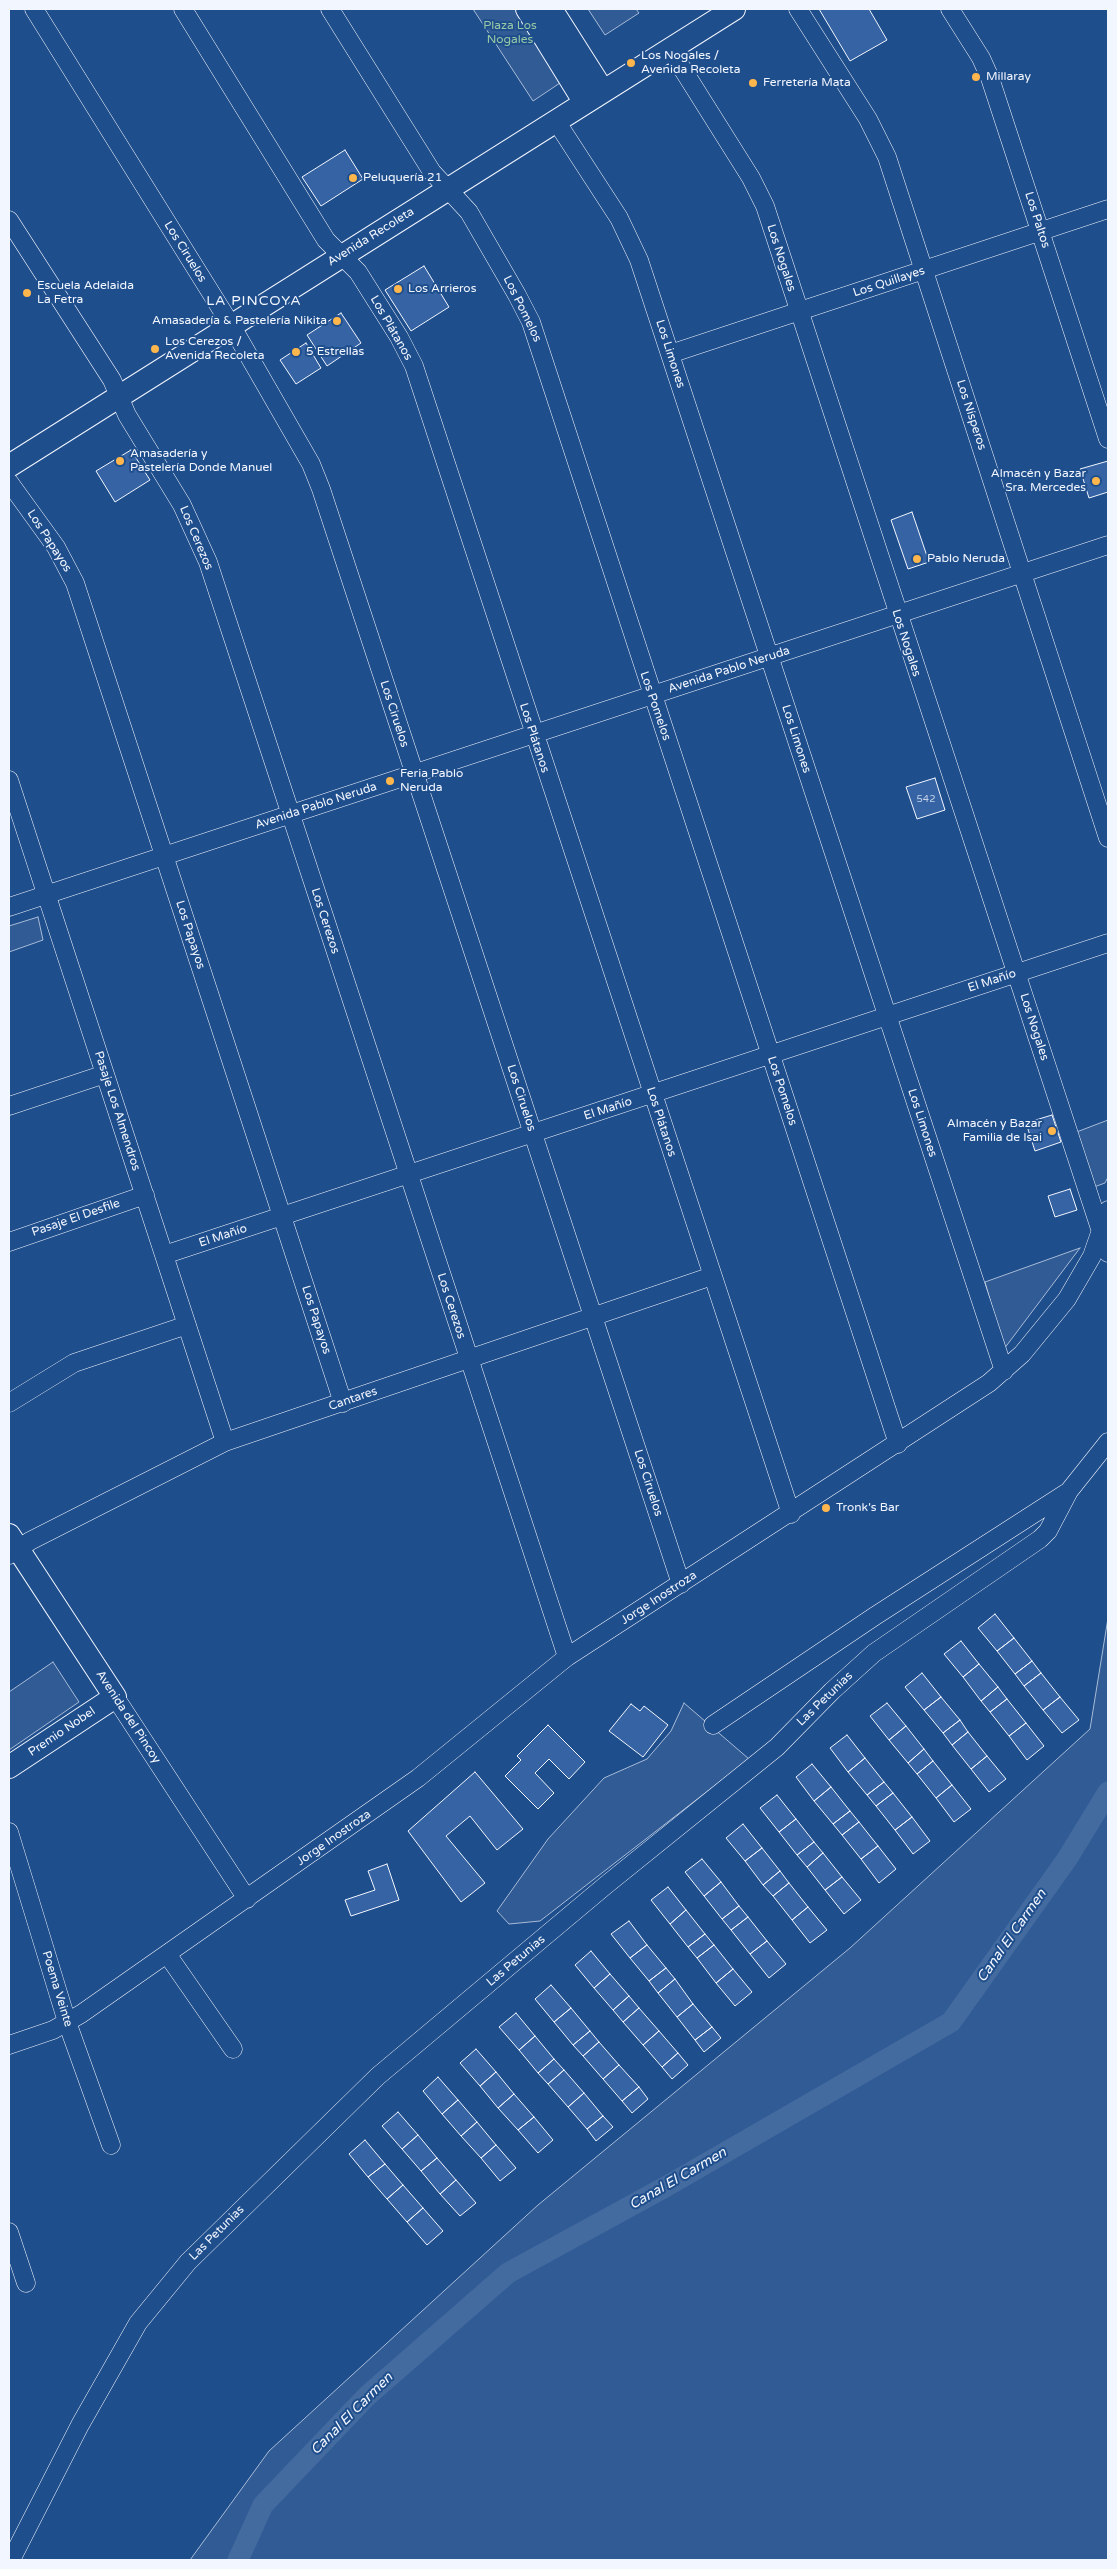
<!DOCTYPE html>
<meta charset="utf-8">
<style>
body{margin:0}
#map{position:relative;width:1117px;height:2569px;overflow:hidden;background:#1f4e8c;font-family:"Varela Round",sans-serif}
canvas{display:block}
.frame{position:absolute;inset:0;border:10px solid #f2f6ff;pointer-events:none}
</style>
<div id="map">
<canvas width="1117" height="2569"></canvas>
<div class="frame"></div>
</div>
<script>
const g = document.querySelector('canvas').getContext('2d');
g.lineJoin = 'round';
function fill(path, color) {
  g.fillStyle = color;
  g.fill(path, 'evenodd');
}
function toPath(rows) {
  const path = new Path2D();
  for (const r of rows) {
    path.moveTo(r[0], r[1]);
    for (let i = 2; i < r.length; i += 2) path.lineTo(r[i], r[i + 1]);
  }
  return path;
}
function strokePath(path, color, width, dash) {
  g.strokeStyle = color;
  g.lineWidth = width;
  g.lineCap = dash ? 'butt' : 'round';
  g.setLineDash(dash || []);
  g.stroke(path);
}
function drawText(font, color, halo, rows, align = 'center') {
  g.font = font + ' "Varela Round",sans-serif';
  g.lineWidth = 4;
  g.setLineDash([]);
  g.textBaseline = 'middle';
  g.strokeStyle = halo;
  g.fillStyle = color;
  for (const [text, x, y, turn = 0] of rows) {
    g.save();
    g.translate(x, y);
    g.rotate((+turn || 0) * Math.PI / 180);
    g.textAlign = isNaN(turn) ? turn : align;
    if (halo) g.strokeText(text, 0, 0);
    g.fillText(text, 0, 0);
    g.restore();
  }
}
const built = toPath([
 [473,9,516,9,563,81,533,101,473,9],
 [588,9,636,9,639,13,605,35,588,9],
 [38,917,43,940,9,952,9,926,38,917],
 [1108,1120,1108,1177,1105,1183,1094,1187,1074,1133,1108,1120],
 [1080,1248,1004,1349,985,1282,1080,1248],
 [1108,1618,1108,2560,190,2560,269,2451,538,2205,850,1948,1090,1729,1108,1618],
 [53,1662,79,1702,9,1750,9,1692,53,1662],
 [684,1703,749,1759,540,1921,509,1924,497,1911,548,1839,604,1778,647,1759,671,1731,684,1703]
]);
fill(built, '#305b95');
strokePath(built, '#a8bbd7', 1);
strokePath(toPath([
 [238,2560,263,2505,367,2396,508,2273,667,2186,951,2022,1067,1859,1108,1792]
]), '#446ba0', 21);
const building = toPath([
 [819,9,869,9,887,40,850,61,819,9],
 [345,150,363,179,321,206,302,177,345,150],
 [424,266,449,307,411,331,385,290,424,266],
 [341,313,361,343,327,366,307,335,341,313],
 [306,343,321,368,296,384,280,360,306,343],
 [131,450,150,480,115,502,96,471,131,450],
 [1108,461,1108,492,1089,498,1080,469,1108,461],
 [912,512,929,562,908,569,891,520,912,512],
 [935,778,945,810,917,819,906,787,935,778],
 [1052,1115,1061,1142,1035,1151,1026,1123,1052,1115],
 [1070,1189,1077,1210,1055,1217,1048,1196,1070,1189],
 [995,1614,1014,1638,997,1651,978,1628,995,1614],
 [1014,1638,1032,1661,1015,1674,997,1651,1014,1638],
 [961,1641,979,1664,963,1677,944,1654,961,1641],
 [1032,1661,1041,1673,1024,1686,1015,1674,1032,1661],
 [979,1664,998,1687,981,1701,963,1677,979,1664],
 [922,1673,941,1697,924,1710,905,1687,922,1673],
 [1041,1673,1060,1697,1043,1710,1024,1686,1041,1673],
 [998,1687,1007,1699,990,1712,981,1701,998,1687],
 [941,1697,960,1720,943,1733,924,1710,941,1697],
 [1060,1697,1079,1720,1062,1733,1043,1710,1060,1697],
 [1007,1699,1026,1723,1009,1736,990,1712,1007,1699],
 [887,1703,906,1726,889,1740,870,1716,887,1703],
 [631,1704,640,1711,644,1706,668,1725,643,1757,609,1731,631,1704],
 [960,1720,968,1732,952,1745,943,1733,960,1720],
 [1026,1723,1044,1746,1027,1760,1009,1736,1026,1723],
 [548,1725,585,1762,569,1779,549,1759,535,1773,554,1793,538,1809,505,1776,521,1760,517,1756,548,1725],
 [906,1726,924,1749,908,1763,889,1740,906,1726],
 [968,1732,987,1756,971,1769,952,1745,968,1732],
 [847,1735,865,1758,848,1772,830,1748,847,1735],
 [924,1749,933,1761,917,1774,908,1763,924,1749],
 [987,1756,1006,1779,989,1792,971,1769,987,1756],
 [865,1758,884,1782,867,1795,848,1772,865,1758],
 [933,1761,952,1785,936,1798,917,1774,933,1761],
 [812,1764,831,1787,814,1801,796,1777,812,1764],
 [475,1772,523,1829,497,1850,470,1816,446,1836,485,1883,461,1902,408,1831,475,1772],
 [884,1782,893,1793,876,1806,867,1795,884,1782],
 [952,1785,971,1809,954,1822,936,1798,952,1785],
 [831,1787,850,1811,833,1824,814,1801,831,1787],
 [893,1793,912,1817,895,1830,876,1806,893,1793],
 [777,1795,796,1819,779,1832,760,1808,777,1795],
 [850,1811,859,1822,842,1835,833,1824,850,1811],
 [912,1817,930,1841,913,1854,895,1830,912,1817],
 [796,1819,814,1842,797,1855,779,1832,796,1819],
 [859,1822,878,1846,861,1859,842,1835,859,1822],
 [743,1824,762,1848,745,1861,726,1838,743,1824],
 [814,1842,823,1853,807,1867,797,1855,814,1842],
 [878,1846,896,1869,879,1883,861,1859,878,1846],
 [762,1848,780,1871,763,1885,745,1861,762,1848],
 [823,1853,842,1877,825,1890,807,1867,823,1853],
 [702,1859,721,1882,704,1896,685,1872,702,1859],
 [387,1864,399,1900,351,1916,345,1900,375,1890,368,1871,387,1864],
 [780,1871,789,1883,773,1896,763,1885,780,1871],
 [842,1877,861,1900,844,1914,825,1890,842,1877],
 [721,1882,739,1906,722,1919,704,1896,721,1882],
 [789,1883,808,1907,792,1920,773,1896,789,1883],
 [668,1887,686,1910,670,1924,651,1900,668,1887],
 [739,1906,748,1917,731,1930,722,1919,739,1906],
 [808,1907,827,1930,810,1943,792,1920,808,1907],
 [686,1910,705,1934,688,1947,670,1924,686,1910],
 [748,1917,767,1941,750,1954,731,1930,748,1917],
 [629,1921,647,1945,630,1958,611,1934,629,1921],
 [705,1934,714,1945,697,1958,688,1947,705,1934],
 [767,1941,786,1964,769,1978,750,1954,767,1941],
 [647,1945,666,1968,649,1981,630,1958,647,1945],
 [714,1945,733,1969,716,1983,697,1958,714,1945],
 [591,1951,610,1974,594,1988,575,1965,591,1951],
 [666,1968,675,1979,658,1993,649,1981,666,1968],
 [733,1969,752,1992,735,2006,716,1983,733,1969],
 [610,1974,629,1996,613,2010,594,1988,610,1974],
 [675,1979,693,2004,677,2017,658,1993,675,1979],
 [551,1985,571,2008,554,2022,535,1999,551,1985],
 [629,1996,639,2008,623,2022,613,2010,629,1996],
 [693,2004,712,2027,695,2040,677,2017,693,2004],
 [571,2008,590,2031,573,2045,554,2022,571,2008],
 [639,2008,659,2031,643,2045,623,2022,639,2008],
 [516,2013,535,2036,519,2050,499,2027,516,2013],
 [712,2027,721,2038,704,2052,695,2040,712,2027],
 [590,2031,599,2042,583,2056,573,2045,590,2031],
 [659,2031,678,2053,662,2067,643,2045,659,2031],
 [535,2036,554,2059,538,2073,519,2050,535,2036],
 [599,2042,619,2065,603,2079,583,2056,599,2042],
 [476,2049,496,2072,480,2086,460,2063,476,2049],
 [678,2053,688,2065,672,2079,662,2067,678,2053],
 [554,2059,564,2070,548,2084,538,2073,554,2059],
 [619,2065,639,2087,622,2101,603,2079,619,2065],
 [564,2070,584,2093,568,2107,548,2084,564,2070],
 [496,2072,514,2094,498,2108,480,2086,496,2072],
 [438,2077,458,2100,442,2114,423,2091,438,2077],
 [639,2087,648,2099,632,2113,622,2101,639,2087],
 [584,2093,603,2116,587,2129,568,2107,584,2093],
 [514,2094,534,2117,518,2130,498,2108,514,2094],
 [458,2100,477,2122,461,2136,442,2114,458,2100],
 [398,2112,418,2135,402,2149,382,2126,398,2112],
 [603,2116,613,2127,596,2141,587,2129,603,2116],
 [534,2117,553,2140,538,2153,518,2130,534,2117],
 [477,2122,496,2145,481,2158,461,2136,477,2122],
 [418,2135,437,2158,421,2171,402,2149,418,2135],
 [365,2140,385,2164,368,2177,349,2154,365,2140],
 [496,2145,516,2168,500,2181,481,2158,496,2145],
 [437,2158,456,2180,440,2194,421,2171,437,2158],
 [385,2164,403,2185,387,2199,368,2177,385,2164],
 [456,2180,476,2203,460,2216,440,2194,456,2180],
 [403,2185,423,2208,407,2222,387,2199,403,2185],
 [423,2208,443,2231,427,2245,407,2222,423,2208]
]);
fill(building, '#3563a3');
strokePath(building, '#f2f6ff', 1);
const minor = toPath([
 [34,9,231,325,311,464,321,489,681,1584],
 [183,9,326,240,358,272,399,337,414,366,791,1514],
 [330,9,432,172,469,212,517,295,531,322,898,1444],
 [798,9,868,119,887,157,1108,838],
 [950,9,981,58,990,78,1108,439],
 [670,49,751,178,765,206,1108,1253],
 [556,121,619,218,639,260,1004,1371],
 [9,220,112,380,127,415,182,505,208,562,567,1657],
 [670,354,1108,209],
 [9,482,56,547,75,583,343,1403],
 [9,780,225,1442],
 [9,907,1108,545],
 [9,1106,105,1074],
 [9,1242,145,1195],
 [164,1255,1108,943],
 [9,1403,74,1363,187,1325],
 [9,1555,30,1541,225,1442,712,1276],
 [115,1697,247,1899],
 [713,1725,875,1616,1066,1493],
 [9,1832,67,2022,111,2145],
 [167,1954,233,2049],
 [9,2045,53,2030,81,2014,418,1778,567,1657,989,1383,1022,1354,1067,1299,1092,1256,1108,1210],
 [9,2232,26,2283],
 [11,2560,80,2425,138,2323,188,2262,378,2076,606,1885,777,1747,832,1691,874,1653,1040,1539,1048,1531,1069,1491,1108,1442]
]);
const tertiary = toPath([
 [527,9,585,103],
 [551,9,603,91],
 [9,466,734,9],
 [9,1535,115,1697,9,1767]
]);
strokePath(minor, '#f2f6ff', 19);
strokePath(tertiary, '#f2f6ff', 24);
strokePath(minor, '#1f4e8c', 18);
strokePath(tertiary, '#1f4e8c', 22);
for (const [x, y, r, color] of [
 [631,63,5,"#ffb74d"],
 [976,77,5,"#ffb74d"],
 [753,83,5,"#ffb74d"],
 [353,178,5,"#ffb74d"],
 [398,289,5,"#ffb74d"],
 [27,293,5,"#ffb74d"],
 [337,321,5,"#ffb74d"],
 [155,349,5,"#ffb74d"],
 [296,352,5,"#ffb74d"],
 [120,461,5,"#ffb74d"],
 [1096,481,5,"#ffb74d"],
 [917,559,5,"#ffb74d"],
 [390,781,5,"#ffb74d"],
 [1052,1131,5,"#ffb74d"],
 [826,1508,5,"#ffb74d"]
]) {
  const dot = new Path2D();
  dot.arc(x, y, r, 0, 2 * Math.PI);
  g.fillStyle = color;
  g.fill(dot);
  strokePath(dot, '#1f4e8c', 2);
}
drawText('10px', '#c3d1e8', null, [
 ["542",926,799]
]);
drawText('12px', '#97c8a6', '#1f4e8c', [
 ["Plaza Los",510,26],
 ["Nogales",510,40]
]);
drawText('12px', '#f2f6ff', '#1f4e8c', [
 ["Los Nogales /",641,56],
 ["Avenida Recoleta",641,70],
 ["Millaray",986,77],
 ["Ferretería Mata",763,83],
 ["Peluquería 21",363,178],
 ["Escuela Adelaida",37,286],
 ["La Fetra",37,300],
 ["Los Arrieros",408,289],
 ["Amasadería & Pastelería Nikita",327,321,"right"],
 ["Los Cerezos /",165,342],
 ["Avenida Recoleta",165,356],
 ["5 Estrellas",306,352],
 ["Amasadería y",130,454],
 ["Pastelería Donde Manuel",130,468],
 ["Almacén y Bazar",1086,474,"right"],
 ["Sra. Mercedes",1086,488,"right"],
 ["Pablo Neruda",927,559],
 ["Feria Pablo",400,774],
 ["Neruda",400,788],
 ["Almacén y Bazar",1042,1124,"right"],
 ["Familia de Isai",1042,1138,"right"],
 ["Tronk's Bar",836,1508]
], 'left');
drawText('12px', '#f2f6ff', '#1f4e8c', [
 ["Los Paltos",1037,220,72],
 ["Avenida Recoleta",371,237,-32],
 ["Los Ciruelos",185,252,58],
 ["Los Nogales",781,258,72],
 ["Los Quillayes",889,282,-18],
 ["Los Pomelos",522,309,64],
 ["Los Plátanos",391,328,60],
 ["Los Limones",670,354,72],
 ["Los Nísperos",971,415,72],
 ["Los Cerezos",196,538,67],
 ["Los Papayos",49,541,57],
 ["Los Nogales",906,643,72],
 ["Avenida Pablo Neruda",729,670,-18],
 ["Los Pomelos",655,706,71],
 ["Los Ciruelos",394,714,72],
 ["Los Plátanos",534,738,72],
 ["Los Limones",796,739,72],
 ["Avenida Pablo Neruda",316,806,-18],
 ["Los Cerezos",325,921,72],
 ["Los Papayos",190,935,72],
 ["El Mañío",992,981,-18],
 ["Los Nogales",1034,1027,72],
 ["Los Pomelos",782,1091,72],
 ["Los Ciruelos",521,1098,72],
 ["El Mañío",608,1109,-18],
 ["Pasaje Los Almendros",117,1111,72],
 ["Los Plátanos",661,1122,72],
 ["Los Limones",922,1123,72],
 ["Pasaje El Desfile",76,1218,-19],
 ["El Mañío",223,1236,-18],
 ["Los Cerezos",451,1306,72],
 ["Los Papayos",316,1320,72],
 ["Cantares",353,1399,-19],
 ["Los Ciruelos",648,1483,72],
 ["Jorge Inostroza",659,1598,-33],
 ["Las Petunias",825,1699,-44],
 ["Avenida del Pincoy",128,1717,57],
 ["Premio Nobel",62,1732,-34],
 ["Jorge Inostroza",334,1838,-35],
 ["Las Petunias",516,1961,-40],
 ["Poema Veinte",57,1989,73],
 ["Las Petunias",217,2233,-45]
]);
g.letterSpacing = '1px';
drawText('14px', '#f2f6ff', '#1f4e8c', [
 ["LA PINCOYA",254,301]
]);
g.letterSpacing = '0px';
drawText('italic 14px', '#f2f6ff', '#1f4e8c', [
 ["Canal El Carmen",1012,1936,-55],
 ["Canal El Carmen",678,2179,-30],
 ["Canal El Carmen",352,2414,-45]
]);
</script>
